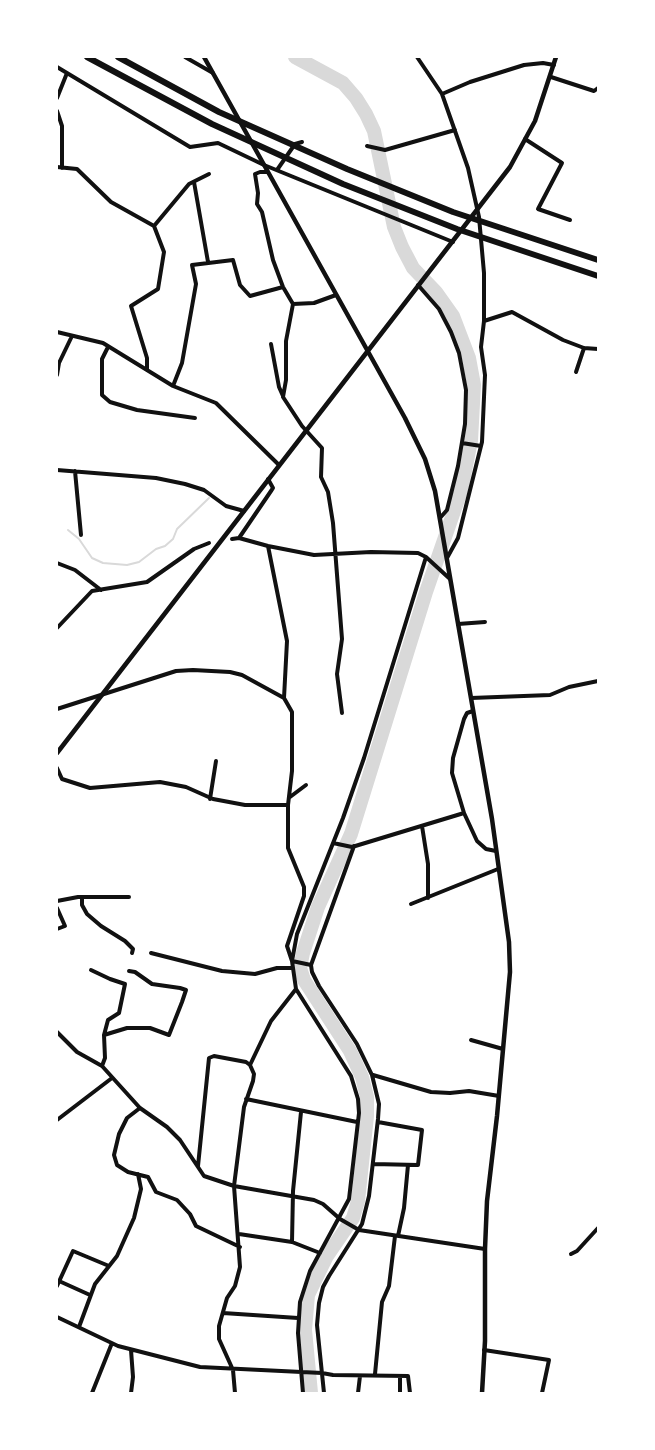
<!DOCTYPE html>
<style>
body{margin:0}
#map{position:relative;width:655px;height:1450px;overflow:hidden;background:#fff;font-family:Spectral,serif}
canvas{display:block}
.frame{position:absolute;inset:0;border:58px solid #fff;pointer-events:none}
</style>
<div id="map">
<canvas width="655" height="1450"></canvas>
<div class="frame"></div>
</div>
<script>
const g = document.querySelector('canvas').getContext('2d');
g.lineJoin = 'round';
function toPath(rows) {
  const path = new Path2D();
  for (const r of rows) {
    path.moveTo(r[0], r[1]);
    for (let i = 2; i < r.length; i += 2) path.lineTo(r[i], r[i + 1]);
  }
  return path;
}
function strokePath(path, color, width, dash) {
  g.strokeStyle = color;
  g.lineWidth = width;
  g.lineCap = dash ? 'butt' : 'round';
  g.setLineDash(dash || []);
  g.stroke(path);
}
strokePath(toPath([
 [68,530,79,539,92,558,103,563,127,565,139,562,156,549,165,546,173,539,177,529,209,498]
]), '#d9d9d9', 2);
strokePath(toPath([
 [295,57,343,83,356,98,366,114,374,131,394,227,402,247,413,268,436,292,453,316,469,358,474,385,471,441,461,491,426,592,351,834,318,907,303,953,300,968,304,980,350,1051,362,1077,367,1097,367,1116,358,1201,353,1218,327,1256,308,1295,305,1330,311,1393]
]), '#d9d9d9', 14);
strokePath(toPath([
 [185,57,213,73],
 [417,57,442,94,468,168,479,217,484,273,484,321,481,347,485,375,482,442,458,538,447,558],
 [57,67,190,147,218,143,264,165,453,242],
 [551,77,594,91,598,88],
 [442,94,470,82,524,65,543,63,554,65],
 [57,98,67,73],
 [57,111,62,126,62,168],
 [525,139,562,163,538,209,570,220],
 [367,146,385,150,455,130],
 [57,167,77,169,111,202,154,226,164,252,158,289,131,306,147,358,147,370],
 [277,170,295,144,302,142],
 [267,172,260,172,255,174,258,193,257,204,262,212,273,260,283,287,293,304,314,303,336,295],
 [194,182,208,262],
 [154,226,189,184,209,174],
 [418,285,439,309,451,332,459,353,466,390,465,424,458,466,447,510,440,518],
 [293,304,286,341,286,380,283,397,302,426,322,448,321,477,328,492,333,523,342,639,337,674,342,713],
 [484,321,512,312,563,340,584,348,598,349],
 [57,332,103,343,173,386,216,403,279,465],
 [271,344,279,387,283,396],
 [108,347,102,359,102,395,110,402,137,410,195,418],
 [576,372,584,348],
 [57,375,59,363,72,336],
 [173,386,182,363,196,284,192,265,233,260,240,285,250,296,283,287],
 [462,443,481,446],
 [57,470,156,478,185,484,204,490,226,506,244,511],
 [75,471,81,535],
 [239,538,271,491,273,488,268,479],
 [232,539,239,538,268,546,314,555,371,552,418,553,426,557,450,579],
 [268,546,287,641,284,698,292,712,292,771,288,805,288,848,304,887,304,896,287,946,292,961,311,965],
 [57,563,75,570,101,590],
 [458,624,485,622],
 [57,628,92,591,147,582,194,549,209,543],
 [471,698,550,695,569,687,598,681],
 [57,709,176,671,193,670,230,672,242,675,284,698],
 [473,711,467,713,464,719,453,758,452,773,464,813,477,841,486,849,496,851],
 [57,768,62,779,90,788,160,782,186,787,213,799,245,805,288,805],
 [290,797,306,785],
 [210,799,216,761],
 [422,826,428,864,428,898],
 [333,843,352,847,464,813],
 [82,897,82,905,87,914,101,926,125,941,133,949,132,953],
 [57,901,78,897,129,897],
 [411,904,498,869],
 [57,908,65,926,57,929],
 [151,953,222,971,255,974,277,968,292,968],
 [91,970,110,979,125,984,119,1013,108,1020,104,1035,105,1058,102,1066],
 [57,1032,77,1052,102,1066,140,1108,167,1127,180,1140,204,1176,234,1186,314,1200,323,1204,340,1219,359,1230,485,1249],
 [104,1035,127,1028,150,1028,169,1035,182,1002,186,990,180,988,152,984,135,972,129,971],
 [471,1040,503,1049],
 [250,1065,271,1021,296,989],
 [373,1075,431,1092,450,1093,469,1091,499,1096],
 [246,1099,357,1122],
 [140,1108,127,1118,119,1134,114,1155,117,1165,128,1172,148,1177,156,1192,177,1200,190,1214,196,1226,240,1247],
 [57,1120,112,1078],
 [373,1164,418,1165,422,1130,378,1122],
 [198,1166,209,1058,214,1056,246,1062,250,1065,254,1074,253,1081,244,1107,234,1186,240,1267,235,1286,227,1298,219,1326,219,1339,233,1370,235,1393],
 [239,1234,292,1242,320,1253],
 [398,1236,404,1208,408,1165],
 [292,1242,293,1191,301,1112],
 [571,1254,577,1251,598,1228],
 [59,1281,90,1295],
 [57,1286,73,1251,109,1266],
 [223,1313,298,1318],
 [57,1317,118,1346,200,1367,322,1373,333,1375,408,1376,410,1393],
 [79,1327,95,1284,117,1256,134,1218,141,1189,138,1174],
 [484,1350,549,1360,542,1393],
 [375,1374,382,1302,389,1286,395,1236],
 [92,1393,112,1343],
 [131,1393,133,1377,131,1350],
 [303,1393,298,1333,300,1302,310,1271,349,1199,359,1113,358,1099,351,1076,296,989,292,961,297,934,343,818,364,758,426,557],
 [324,1393,317,1325,319,1303,323,1287,329,1276,362,1224,369,1196,378,1119,379,1104,372,1075,357,1044,319,986,312,972,311,965,354,846],
 [358,1393,360,1376],
 [400,1393,400,1376]
]), '#111', 4);
strokePath(toPath([
 [204,57,405,418,425,459,435,491,492,819,509,942,510,972,497,1116,487,1201,485,1249,485,1341,482,1393],
 [57,753,510,167,535,121,556,57]
]), '#111', 4.5);
strokePath(toPath([
 [87,57,212,124,343,184,457,229,598,276],
 [118,57,219,112,347,169,453,212,598,260]
]), '#111', 6);
</script>
